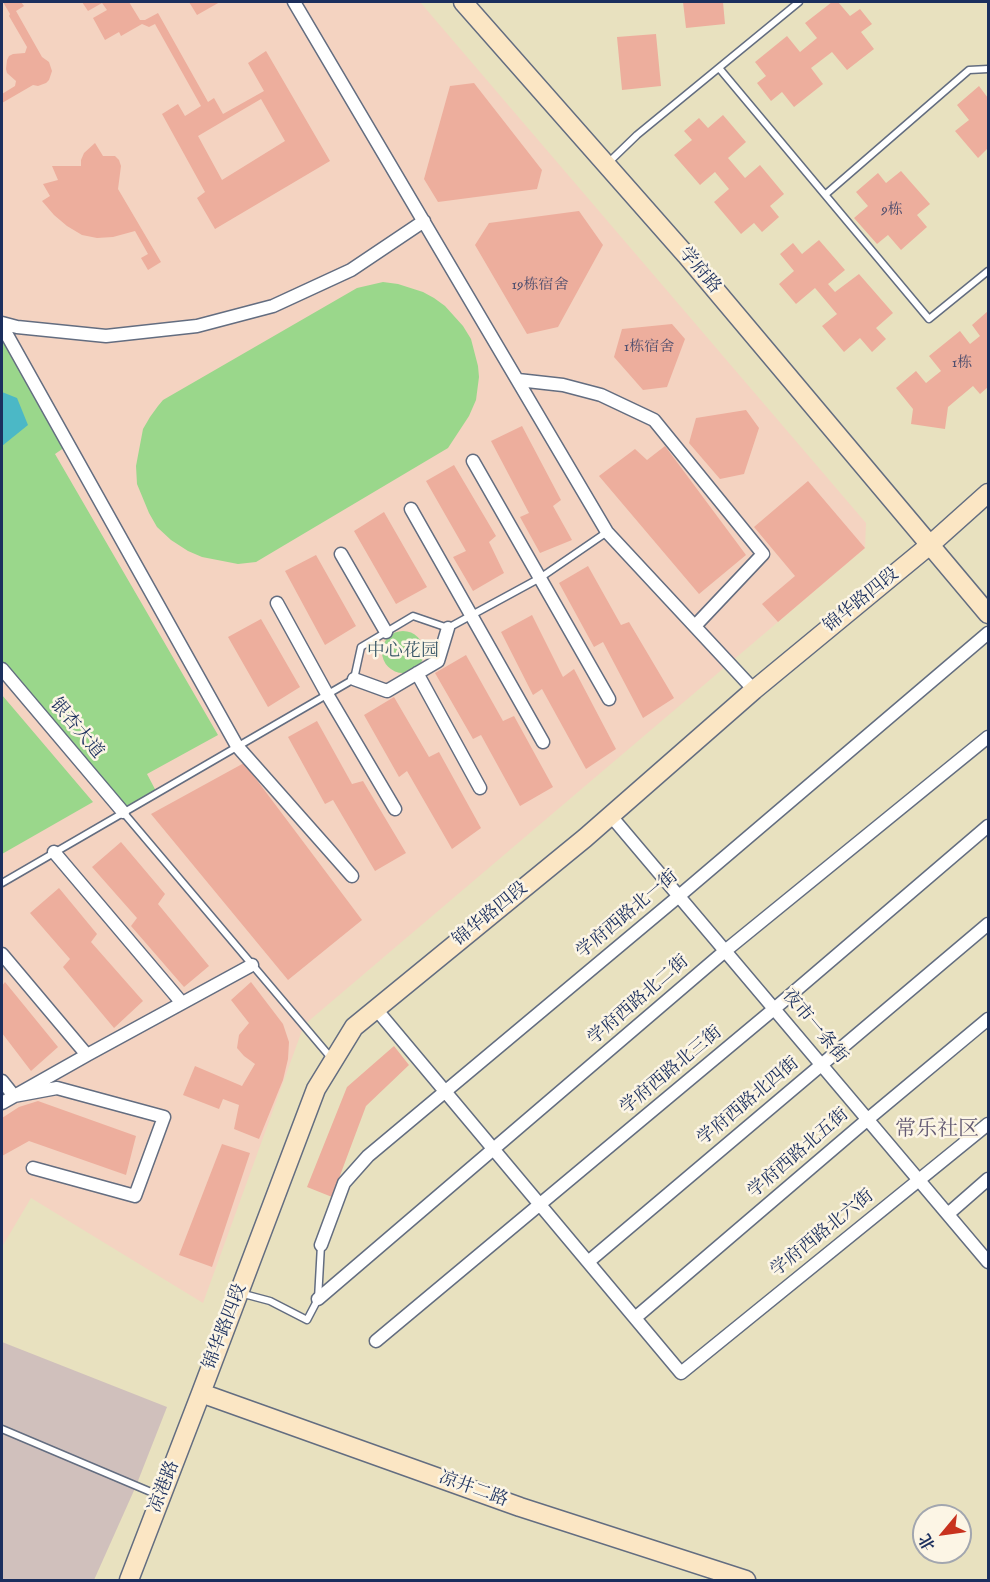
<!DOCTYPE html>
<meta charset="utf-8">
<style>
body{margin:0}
#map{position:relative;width:990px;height:1582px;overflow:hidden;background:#e8e1bf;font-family:"IM FELL English","Noto Serif SC",serif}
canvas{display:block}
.frame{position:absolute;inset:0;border:3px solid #1b2f5e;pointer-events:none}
.north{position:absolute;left:912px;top:1504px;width:60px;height:60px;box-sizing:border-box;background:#fcf5e5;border:2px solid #a2a6af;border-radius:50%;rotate:241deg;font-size:16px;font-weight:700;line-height:24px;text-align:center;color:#1b2f5e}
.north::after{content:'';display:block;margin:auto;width:21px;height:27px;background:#c8321e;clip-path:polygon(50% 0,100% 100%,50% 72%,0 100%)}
</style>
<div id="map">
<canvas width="990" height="1582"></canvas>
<div class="frame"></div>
<div class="north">北</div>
</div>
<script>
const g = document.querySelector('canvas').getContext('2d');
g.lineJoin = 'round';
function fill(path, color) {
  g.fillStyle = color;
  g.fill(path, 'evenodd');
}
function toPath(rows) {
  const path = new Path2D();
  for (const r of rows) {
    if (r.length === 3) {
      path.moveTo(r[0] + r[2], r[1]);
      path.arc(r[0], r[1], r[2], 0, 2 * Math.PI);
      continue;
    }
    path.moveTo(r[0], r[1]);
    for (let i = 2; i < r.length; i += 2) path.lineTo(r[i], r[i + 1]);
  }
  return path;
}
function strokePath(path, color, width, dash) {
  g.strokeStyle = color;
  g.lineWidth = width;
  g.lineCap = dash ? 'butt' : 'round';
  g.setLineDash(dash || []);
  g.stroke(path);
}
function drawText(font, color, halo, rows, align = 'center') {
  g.font = font + ' "IM FELL English","Noto Serif SC",serif';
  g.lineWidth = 5;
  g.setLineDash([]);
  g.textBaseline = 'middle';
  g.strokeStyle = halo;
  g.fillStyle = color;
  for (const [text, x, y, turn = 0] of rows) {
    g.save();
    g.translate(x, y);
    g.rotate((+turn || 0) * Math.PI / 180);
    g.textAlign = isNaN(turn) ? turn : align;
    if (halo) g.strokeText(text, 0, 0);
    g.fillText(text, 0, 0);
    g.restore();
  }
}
fill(toPath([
 [2,2,420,2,866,523,865,548,304,1025,203,1303,31,1198,2,1247]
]), '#f4d3c1');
fill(toPath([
 [2,1342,167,1407,136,1486,94,1580,2,1580]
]), '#d0c0bc');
fill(toPath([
 [383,282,398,284,423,292,434,298,445,306,463,326,471,339,478,366,479,377,476,400,469,416,448,448,256,562,238,564,202,557,188,551,171,540,157,527,149,513,137,484,136,466,143,429,150,417,158,406,163,400,357,288],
 [2,326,68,445,55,454,218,735,147,774,157,793,123,812,2,669],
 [403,652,21],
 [2,695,93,802,2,854]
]), '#9ad78b');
fill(toPath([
 [2,392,17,398,28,425,2,446]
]), '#4bb8c6');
fill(toPath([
 [3,2,21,2,24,6,16,11,42,57,49,62,52,71,49,80,46,83,38,86,33,85,2,103,2,94,15,86,16,81,7,73,6,69,7,60,9,56,13,54,25,53,27,47,9,16,10,14],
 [82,2,129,2,140,20,145,20,158,13,208,102,214,98,223,114,264,91,248,63,266,51,330,161,215,229,197,198,205,192,162,114,178,104,185,116,201,106,155,24,149,27,142,24,121,36,119,32,105,40,93,18,107,10,102,3,88,11],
 [261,99,285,141,222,180,198,136],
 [189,2,220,2,197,15],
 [683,2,723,2,725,24,686,28],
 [832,2,838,2,850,16,860,9,872,24,861,32,874,49,847,70,832,52,811,68,823,84,794,107,782,92,771,101,757,83,766,76,755,62,787,36,800,52,817,38,805,23],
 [656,34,661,86,622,90,617,37],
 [474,83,542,170,537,189,438,202,424,179,450,86],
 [979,86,988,98,988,148,978,158,955,131,969,120,957,105],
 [723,115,746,142,728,158,745,178,760,165,784,194,770,206,779,217,762,232,754,223,741,234,714,202,729,189,715,172,700,185,674,155,692,140,684,131,699,118,708,128],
 [95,143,103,156,115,156,119,160,121,166,118,189,161,262,148,270,141,258,148,254,135,231,113,237,97,238,82,235,67,226,54,215,42,201,50,196,43,184,58,180,52,166,81,166,81,160,84,153],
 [901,171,930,204,917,215,927,227,901,250,888,235,877,244,854,218,868,206,856,192,878,173,886,183],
 [579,211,603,245,558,327,527,334,475,245,489,223],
 [819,240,845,270,828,284,835,292,859,274,893,313,876,328,886,339,872,352,860,338,844,352,822,326,837,314,815,288,796,304,779,284,794,271,780,254,793,243,802,254],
 [988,311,988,387,980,394,973,386,948,407,945,429,911,424,913,409,896,388,916,371,926,383,941,371,929,356,960,331,970,344,980,336,972,325],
 [672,324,685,339,667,387,643,390,614,357,622,329],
 [746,410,759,428,744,474,720,479,689,443,696,418],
 [522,426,561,500,553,506,572,540,540,553,520,517,529,513,491,441],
 [665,446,746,555,699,594,599,476,635,449,647,460],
 [454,465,496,536,489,542,504,573,473,591,453,557,466,551,426,481],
 [808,481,865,548,778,622,762,604,795,576,754,527],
 [384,512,427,587,396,604,354,531],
 [316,555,356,626,325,645,285,571],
 [588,566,621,625,629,622,674,698,643,718,603,642,594,647,559,583],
 [532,615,563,677,574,669,616,749,586,769,542,689,533,695,501,632],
 [261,619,300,687,268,707,228,637],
 [466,655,503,721,514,716,553,787,520,806,481,735,473,739,435,673],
 [394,697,429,757,439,752,481,828,452,849,407,771,399,777,364,715],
 [317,721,352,784,363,781,406,853,375,871,333,800,325,804,288,737],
 [244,763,362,920,288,980,151,814],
 [121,842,165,894,158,904,209,966,184,987,131,926,137,918,92,867],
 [59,888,97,934,91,942,143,1001,114,1028,63,967,70,959,30,913],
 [5,982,58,1047,31,1071,2,1033,2,986],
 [251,982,283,1024,289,1042,288,1059,283,1080,259,1139,234,1129,239,1105,223,1099,219,1109,183,1095,195,1066,242,1086,255,1064,244,1056,237,1048,239,1035,249,1023,231,1000],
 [394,1046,409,1065,366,1106,332,1197,307,1187,347,1087],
 [38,1101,136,1136,126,1175,29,1141,2,1156,2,1118,19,1107],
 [222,1144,250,1153,212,1267,179,1255]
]), '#edae9d');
const lane = toPath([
 [719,68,929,319,988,271],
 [607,164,637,135,799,2],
 [826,194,969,70,988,69],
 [123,812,332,1059],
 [2,883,354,679,361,647,413,616,448,628,540,578,607,532],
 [240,1293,270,1301,307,1320,318,1299,321,1245],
 [2,1429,158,1495]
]);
const street = toPath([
 [294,2,607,532,754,690],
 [2,323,17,327,106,336,197,326,273,306,351,270,424,221],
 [2,326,237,746,352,876],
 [518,380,563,385,601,395,654,420,763,554,695,626],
 [473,461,609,699],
 [411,509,543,742],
 [341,554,386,632],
 [277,603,327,694,395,809],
 [2,669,123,812],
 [417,673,480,788],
 [354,679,387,691,438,661,448,628],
 [611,816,988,1262],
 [54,852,182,1003],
 [2,954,87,1055,252,965],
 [376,1009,681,1373,988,1124],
 [2,1081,14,1096,57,1088,164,1117,135,1196,33,1168],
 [2,1103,87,1055],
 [948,1214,988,1179],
 [321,1245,344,1183,368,1156,679,896,988,633],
 [588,1262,988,924],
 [318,1299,725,951,988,737],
 [635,1318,868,1119,988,1019],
 [376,1341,774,1009,988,826]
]);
const secondary = toPath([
 [463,2,686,255,988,614],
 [201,1393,520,1507,746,1580],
 [129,1580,201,1393,316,1089,354,1027,585,838,754,690,931,544,988,493]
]);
strokePath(lane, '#636d80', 9);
strokePath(street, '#636d80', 15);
strokePath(secondary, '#636d80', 21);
strokePath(lane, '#fff', 6);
strokePath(street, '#fff', 12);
strokePath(secondary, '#fbe6c4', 18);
drawText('15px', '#504f6e', null, [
 ["9栋",892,211],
 ["19栋宿舍",540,286],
 ["1栋宿舍",649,348],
 ["1栋",962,364]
]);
drawText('18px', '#1b2f5e', '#fcf5e5', [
 ["学府路",699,271,50],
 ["锦华路四段",862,601,-39],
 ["银杏大道",76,729,50],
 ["锦华路四段",491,915,-39],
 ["学府西路北一街",628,915,-40],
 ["学府西路北二街",639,1001,-41],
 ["夜市一条街",814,1027,50],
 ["学府西路北三街",672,1071,-40],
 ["学府西路北四街",749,1102,-40],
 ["学府西路北五街",799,1154,-41],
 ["学府西路北六街",823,1234,-39],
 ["锦华路四段",226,1327,-69],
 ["凉港路",165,1487,-69],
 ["凉井二路",473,1490,20]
]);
drawText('18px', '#3b5969', '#fcf5e5', [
 ["中心花园",403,652]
]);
drawText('21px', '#645b74', '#fcf5e5', [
 ["常乐社区",937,1131]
]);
</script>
